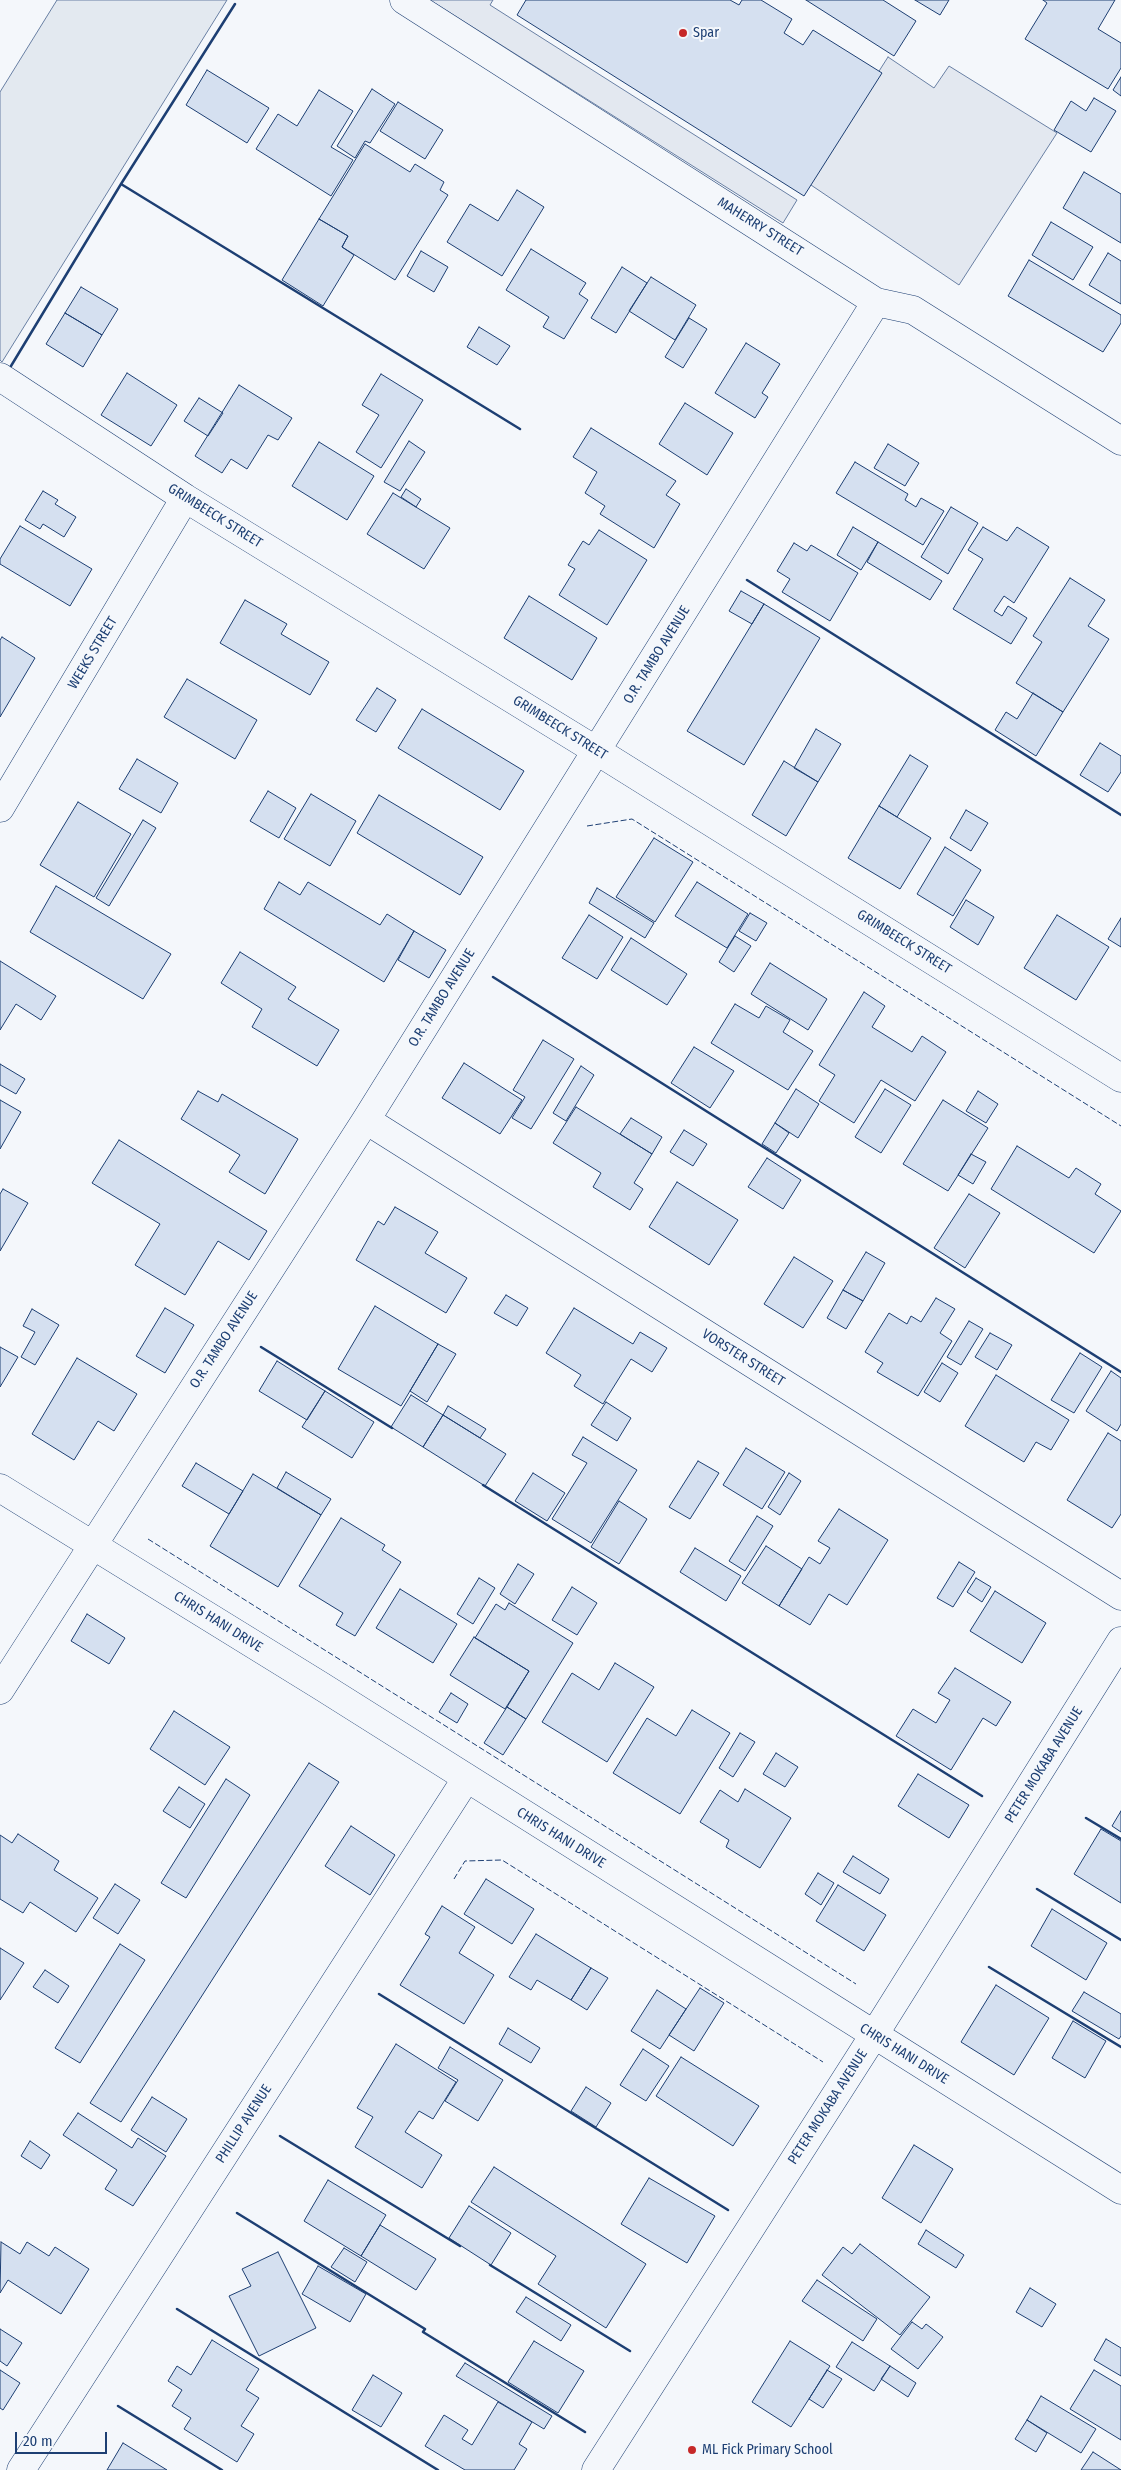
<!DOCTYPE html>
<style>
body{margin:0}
#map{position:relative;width:1121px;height:2470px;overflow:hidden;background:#f4f7fb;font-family:"Fira Sans Condensed",sans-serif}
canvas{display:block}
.scale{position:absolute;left:15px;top:2432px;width:92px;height:22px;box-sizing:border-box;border:2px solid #1d3f73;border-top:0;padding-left:6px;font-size:15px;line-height:18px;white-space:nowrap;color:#1d3f73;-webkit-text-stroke:4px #f4f7fb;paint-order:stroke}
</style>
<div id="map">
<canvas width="1121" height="2470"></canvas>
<div class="scale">20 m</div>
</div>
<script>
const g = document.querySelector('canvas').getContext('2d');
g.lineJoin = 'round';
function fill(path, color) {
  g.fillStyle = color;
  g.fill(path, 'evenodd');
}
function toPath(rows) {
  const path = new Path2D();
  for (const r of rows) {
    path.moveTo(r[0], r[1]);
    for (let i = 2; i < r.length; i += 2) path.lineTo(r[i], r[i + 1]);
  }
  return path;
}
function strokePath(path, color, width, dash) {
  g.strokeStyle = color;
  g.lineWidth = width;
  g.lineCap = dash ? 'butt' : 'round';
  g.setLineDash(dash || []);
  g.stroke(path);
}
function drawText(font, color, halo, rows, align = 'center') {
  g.font = font + ' "Fira Sans Condensed",sans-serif';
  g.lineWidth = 4;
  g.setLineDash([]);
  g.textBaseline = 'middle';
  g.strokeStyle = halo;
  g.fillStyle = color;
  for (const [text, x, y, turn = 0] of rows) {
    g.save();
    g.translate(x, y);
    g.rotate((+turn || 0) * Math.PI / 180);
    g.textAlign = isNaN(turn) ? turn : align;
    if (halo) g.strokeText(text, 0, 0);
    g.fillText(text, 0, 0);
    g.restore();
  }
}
const green = toPath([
 [57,0,227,0,2,362,0,360,0,92,57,0]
]);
fill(green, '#e3e9f0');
strokePath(green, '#687fa3', 1);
const parking = toPath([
 [430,0,493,0,490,5,797,200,783,223,430,0],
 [888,57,934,88,949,66,1057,133,959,285,808,183,888,57]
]);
fill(parking, '#e3e8f0');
strokePath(parking, '#687fa3', 1);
const building = toPath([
 [526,0,730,0,739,5,742,0,761,0,792,19,784,33,803,45,813,30,882,73,804,196,517,15,526,0],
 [806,0,883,0,916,21,894,56,806,0],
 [915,0,949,0,940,15,915,0],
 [1043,0,1115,0,1098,29,1121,43,1121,68,1108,89,1025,39,1047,3,1043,0],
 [207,70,269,108,247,143,186,105,207,70],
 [1121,77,1121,96,1113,90,1121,77],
 [372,89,395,104,370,143,365,141,355,158,337,146,372,89],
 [319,90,353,111,331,147,353,160,331,196,256,149,278,114,297,126,319,90],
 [1094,98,1116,111,1091,152,1054,130,1071,101,1086,111,1094,98],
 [398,102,443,130,425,159,380,131,398,102],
 [365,144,410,172,415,164,444,182,440,190,448,195,395,280,342,247,348,236,319,219,365,144],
 [1084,172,1121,194,1121,243,1063,208,1084,172],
 [517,190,544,207,502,276,447,242,470,204,498,221,517,190],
 [319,219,348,236,342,247,354,255,323,306,282,280,319,219],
 [1051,222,1093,247,1073,280,1032,255,1051,222],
 [531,249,586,283,579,294,588,300,564,339,543,327,549,317,506,290,531,249],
 [421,251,448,267,434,292,407,276,421,251],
 [1108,253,1121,261,1121,304,1089,285,1108,253],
 [1029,260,1121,315,1121,323,1103,352,1008,296,1029,260],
 [622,267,647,283,616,333,591,318,622,267],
 [651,277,696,305,675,340,629,311,651,277],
 [81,287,118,309,102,335,65,313,81,287],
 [65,313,102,335,83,367,46,344,65,313],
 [689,318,707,329,683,368,665,357,689,318],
 [479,327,510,346,497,365,467,347,479,327],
 [746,343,780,364,762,393,768,397,755,418,715,393,746,343],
 [127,373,177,405,151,446,101,415,127,373],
 [381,374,423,400,381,468,356,452,379,415,362,405,381,374],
 [239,385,292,418,278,440,268,435,247,469,231,459,222,473,195,456,239,385],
 [199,398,223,413,208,436,184,421,199,398],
 [685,403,733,433,707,475,659,444,685,403],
 [591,428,676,481,666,495,680,504,654,548,600,514,605,506,585,493,597,472,573,457,591,428],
 [409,441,425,452,400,491,384,482,409,441],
 [319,442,374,476,347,520,292,486,319,442],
 [888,444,919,463,905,486,874,468,888,444],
 [855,462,908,494,905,500,916,507,921,498,944,511,923,545,836,493,855,462],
 [406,489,421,499,416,507,401,497,406,489],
 [43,491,58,500,55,504,76,517,64,537,43,524,40,529,25,520,43,491],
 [393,493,450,528,424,569,367,534,393,493],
 [951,507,978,523,948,574,921,557,951,507],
 [20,526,92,569,70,606,0,564,0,559,20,526],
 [853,527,878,542,861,570,837,555,853,527],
 [983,527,1007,541,1017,527,1049,547,1014,603,1004,596,994,611,1002,616,1008,606,1027,618,1011,644,953,609,983,559,968,550,983,527],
 [599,530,647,560,607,625,559,595,575,569,568,565,583,541,589,545,599,530],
 [878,542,942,581,930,600,867,562,878,542],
 [794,543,807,551,811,545,858,573,830,621,782,592,790,579,777,571,794,543],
 [1070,578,1105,600,1088,626,1109,639,1063,712,1016,683,1042,642,1033,636,1070,578],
 [741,591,764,604,752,624,729,611,741,591],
 [529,596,597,638,572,680,504,638,529,596],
 [245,600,287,624,281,634,329,662,310,695,220,643,245,600],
 [764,604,820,638,744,765,687,731,764,604],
 [2,637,35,658,0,717,0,640,2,637],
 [187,679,257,720,235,759,164,717,187,679],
 [377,688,396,700,376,732,356,720,377,688],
 [1033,693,1063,712,1036,756,995,730,1006,712,1017,719,1033,693],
 [422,709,524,771,500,810,398,748,422,709],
 [816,729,841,744,818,782,794,768,816,729],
 [1100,743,1121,756,1121,772,1108,792,1080,775,1100,743],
 [910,755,928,766,897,817,879,806,910,755],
 [137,759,178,783,161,813,119,789,137,759],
 [784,761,818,782,786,836,752,815,784,761],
 [268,791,296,808,279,838,250,821,268,791],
 [311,794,356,821,330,866,284,839,311,794],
 [379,795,483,857,460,895,357,833,379,795],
 [78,802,131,834,94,897,40,865,78,802],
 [879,806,931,838,900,889,848,858,879,806],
 [966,810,988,823,971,851,950,838,966,810],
 [143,820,156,828,109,906,96,898,143,820],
 [654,838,693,862,655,922,616,897,654,838],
 [945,847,981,870,953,916,917,894,945,847],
 [279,882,300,895,308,882,380,925,387,914,414,931,384,982,264,909,279,882],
 [697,882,748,914,727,948,675,916,697,882],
 [56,886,171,954,143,999,30,932,56,886],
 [597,888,654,923,645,938,589,903,597,888],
 [966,900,994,917,978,945,950,927,966,900],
 [750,913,767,923,756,941,739,931,750,913],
 [589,915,623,937,597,979,562,958,589,915],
 [1057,915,1109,947,1076,1000,1024,968,1057,915],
 [1121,918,1121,947,1108,939,1121,918],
 [414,931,446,950,429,978,398,960,414,931],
 [735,936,751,946,734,972,719,962,735,936],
 [631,938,687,974,667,1005,611,970,631,938],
 [240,952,296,987,288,999,339,1030,317,1066,252,1027,262,1009,221,983,240,952],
 [0,961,56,996,41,1020,16,1004,0,1030,0,961],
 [770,963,827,999,808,1030,751,994,770,963],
 [864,992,885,1006,872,1027,912,1052,922,1036,946,1052,915,1101,881,1080,854,1123,819,1101,835,1075,819,1065,864,992],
 [735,1004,759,1018,766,1006,790,1020,783,1032,813,1051,788,1090,711,1043,735,1004],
 [543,1040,574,1059,531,1129,512,1118,525,1097,513,1090,543,1040],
 [694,1047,734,1071,710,1108,671,1083,694,1047],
 [464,1063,522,1100,500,1134,442,1098,464,1063],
 [0,1064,25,1079,16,1094,0,1085,0,1064],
 [581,1066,594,1075,566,1121,553,1113,581,1066],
 [796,1089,819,1104,798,1138,775,1123,796,1089],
 [885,1089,911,1105,881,1153,855,1137,885,1089],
 [198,1091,218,1102,222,1094,298,1139,265,1194,229,1172,240,1155,181,1119,198,1091],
 [978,1091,998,1104,986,1123,966,1111,978,1091],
 [0,1100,21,1112,0,1149,0,1100],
 [943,1100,988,1128,948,1191,903,1164,943,1100],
 [576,1107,652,1154,634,1183,643,1189,630,1210,593,1187,601,1173,553,1143,576,1107],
 [631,1118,662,1137,652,1154,620,1134,631,1118],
 [775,1123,789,1133,776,1153,762,1144,775,1123],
 [684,1130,707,1144,693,1166,670,1152,684,1130],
 [119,1140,267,1231,249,1260,218,1241,185,1295,135,1265,160,1224,92,1183,119,1140],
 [1017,1146,1069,1178,1076,1168,1101,1184,1095,1194,1121,1211,1094,1253,991,1189,1017,1146],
 [971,1154,986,1162,973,1184,958,1175,971,1154],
 [767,1158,801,1180,783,1209,748,1187,767,1158],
 [677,1182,738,1220,709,1265,649,1227,677,1182],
 [3,1189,28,1203,0,1251,0,1194,3,1189],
 [969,1194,1000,1213,965,1268,934,1248,969,1194],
 [395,1207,438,1232,425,1253,467,1278,446,1313,356,1260,378,1221,384,1225,395,1207],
 [866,1252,885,1263,863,1301,843,1290,866,1252],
 [794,1257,833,1281,803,1328,764,1304,794,1257],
 [843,1290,863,1301,846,1329,827,1318,843,1290],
 [506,1295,528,1308,517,1326,494,1313,506,1295],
 [936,1298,955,1309,940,1333,952,1341,918,1396,877,1372,883,1363,865,1352,889,1313,907,1324,911,1316,921,1322,936,1298],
 [375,1306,438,1344,401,1406,338,1369,375,1306],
 [165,1308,194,1325,165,1373,136,1356,165,1308],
 [574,1308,633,1344,640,1332,667,1348,652,1372,631,1359,603,1404,574,1386,581,1375,546,1353,574,1308],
 [32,1309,59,1325,35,1365,21,1357,35,1332,23,1326,32,1309],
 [969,1321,983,1329,961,1365,947,1357,969,1321],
 [990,1333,1012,1345,997,1370,975,1357,990,1333],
 [438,1344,456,1354,427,1402,410,1391,438,1344],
 [0,1347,18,1357,0,1387,0,1347],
 [1080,1353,1102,1367,1074,1413,1051,1400,1080,1353],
 [77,1358,137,1394,114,1431,98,1421,74,1460,32,1434,77,1358],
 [277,1361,325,1391,307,1420,259,1391,277,1361],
 [942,1363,958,1373,940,1402,924,1392,942,1363],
 [1111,1371,1121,1378,1121,1424,1117,1431,1086,1411,1111,1371],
 [996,1375,1069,1420,1051,1450,1036,1442,1024,1462,965,1426,996,1375],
 [325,1391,374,1422,352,1458,302,1427,325,1391],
 [411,1395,443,1415,423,1447,391,1427,411,1395],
 [606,1402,631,1418,617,1441,591,1425,606,1402],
 [448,1406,486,1429,480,1438,443,1415,448,1406],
 [443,1415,506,1454,485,1486,423,1447,443,1415],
 [1108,1433,1121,1441,1121,1514,1112,1528,1067,1500,1108,1433],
 [583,1437,637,1470,591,1543,552,1519,587,1463,572,1455,583,1437],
 [746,1448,785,1472,762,1509,723,1485,746,1448],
 [698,1461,719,1473,690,1519,669,1507,698,1461],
 [196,1463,243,1491,229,1514,182,1486,196,1463],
 [286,1472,331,1499,321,1515,277,1488,286,1472],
 [533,1473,565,1493,547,1521,515,1501,533,1473],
 [789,1473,801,1481,780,1515,768,1507,789,1473],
 [253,1474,321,1515,278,1587,210,1546,253,1474],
 [619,1501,647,1519,619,1564,591,1547,619,1501],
 [839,1509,888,1540,847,1605,829,1594,810,1625,779,1606,809,1557,820,1564,830,1548,818,1541,839,1509],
 [757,1516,773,1526,745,1571,729,1561,757,1516],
 [341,1518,385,1545,382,1550,401,1562,355,1636,336,1625,343,1613,299,1586,341,1518],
 [766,1546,802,1569,779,1606,742,1583,766,1546],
 [695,1548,741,1576,726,1601,680,1572,695,1548],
 [959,1562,975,1572,953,1607,937,1598,959,1562],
 [518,1564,534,1574,515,1604,500,1594,518,1564],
 [479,1578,495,1588,473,1624,457,1614,479,1578],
 [976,1578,991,1587,982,1602,967,1592,976,1578],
 [572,1587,597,1603,577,1635,552,1620,572,1587],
 [400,1589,457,1624,433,1663,376,1628,400,1589],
 [995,1591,1046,1623,1022,1663,970,1631,995,1591],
 [509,1603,573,1643,526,1719,507,1707,529,1671,475,1638,496,1604,505,1610,509,1603],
 [87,1614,125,1638,109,1664,71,1641,87,1614],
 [474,1637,529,1671,505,1709,450,1675,474,1637],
 [615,1663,654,1687,607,1762,542,1722,572,1673,599,1690,615,1663],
 [955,1668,1011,1702,996,1726,983,1718,951,1770,896,1736,913,1709,936,1723,950,1700,938,1693,955,1668],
 [451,1693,468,1704,457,1723,439,1712,451,1693],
 [507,1707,526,1719,503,1755,484,1743,507,1707],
 [692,1710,730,1733,680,1814,613,1773,647,1718,676,1736,692,1710],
 [174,1711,230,1747,205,1785,150,1749,174,1711],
 [740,1733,755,1742,733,1777,719,1768,740,1733],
 [776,1753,798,1767,785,1787,763,1774,776,1753],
 [309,1763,339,1782,121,2122,90,2103,309,1763],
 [918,1774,969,1805,949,1838,898,1806,918,1774],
 [226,1779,250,1795,186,1898,161,1883,226,1779],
 [179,1787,205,1804,190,1828,163,1811,179,1787],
 [745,1789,791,1818,760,1868,726,1847,729,1840,700,1822,720,1790,738,1802,745,1789],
 [1121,1811,1121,1832,1112,1826,1121,1811],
 [351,1826,395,1855,370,1895,325,1866,351,1826],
 [1101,1829,1121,1841,1121,1903,1074,1874,1101,1829],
 [18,1834,59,1861,54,1870,98,1898,76,1932,30,1902,23,1913,0,1899,0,1835,12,1843,18,1834],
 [853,1856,889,1879,880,1894,843,1872,853,1856],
 [818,1873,834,1883,821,1905,805,1894,818,1873],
 [486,1879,534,1909,512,1944,464,1914,486,1879],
 [115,1884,140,1900,118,1934,93,1918,115,1884],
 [838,1885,886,1915,864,1951,816,1921,838,1885],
 [442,1906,475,1927,459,1953,494,1975,464,2024,400,1985,430,1937,425,1934,442,1906],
 [1052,1909,1107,1943,1086,1980,1031,1946,1052,1909],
 [536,1934,591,1968,571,2000,537,1980,531,1990,509,1977,536,1934],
 [120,1944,145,1960,80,2063,55,2048,120,1944],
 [0,1948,24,1963,0,2000,0,1948],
 [591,1968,608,1978,587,2010,571,2000,591,1968],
 [45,1970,69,1986,58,2003,33,1987,45,1970],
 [996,1985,1049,2018,1014,2075,961,2042,996,1985],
 [700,1988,724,2003,694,2051,669,2035,700,1988],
 [657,1990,686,2009,660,2049,631,2031,657,1990],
 [1084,1992,1121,2014,1121,2036,1119,2039,1072,2011,1084,1992],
 [1073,2021,1106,2041,1085,2078,1052,2058,1073,2021],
 [508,2028,540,2048,531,2063,499,2044,508,2028],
 [396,2044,456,2082,433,2119,419,2111,405,2132,442,2155,422,2188,355,2147,373,2117,357,2108,396,2044],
 [450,2047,503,2080,478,2121,445,2101,458,2080,438,2068,450,2047],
 [643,2049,669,2066,646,2101,620,2085,643,2049],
 [681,2057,759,2106,733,2146,656,2096,681,2057],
 [586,2087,611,2103,596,2127,571,2111,586,2087],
 [152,2097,187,2119,166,2152,131,2130,152,2097],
 [78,2113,132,2148,138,2138,166,2156,133,2206,105,2189,117,2170,63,2135,78,2113],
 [30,2141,50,2155,41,2169,21,2156,30,2141],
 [914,2145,953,2169,921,2223,882,2198,914,2145],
 [494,2167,646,2264,606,2328,538,2284,556,2256,471,2202,494,2167],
 [649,2178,715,2216,687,2263,621,2224,649,2178],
 [328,2180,386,2215,361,2256,304,2221,328,2180],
 [469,2206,511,2233,491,2265,449,2238,469,2206],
 [380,2225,436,2259,416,2290,361,2256,380,2225],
 [926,2230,964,2255,956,2268,918,2244,926,2230],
 [1,2242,20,2254,27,2242,49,2256,55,2247,89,2269,61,2314,8,2280,0,2293,1,2242],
 [860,2244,930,2297,900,2335,822,2275,843,2247,852,2254,860,2244],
 [344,2248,367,2262,355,2282,331,2267,344,2248],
 [278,2252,316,2328,259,2356,229,2296,251,2286,242,2269,278,2252],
 [318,2266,366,2294,350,2322,302,2294,318,2266],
 [817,2280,877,2319,863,2341,802,2301,817,2280],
 [1030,2288,1056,2304,1042,2327,1016,2312,1030,2288],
 [526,2297,571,2325,561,2341,516,2312,526,2297],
 [912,2322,922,2329,926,2324,943,2337,918,2369,891,2349,912,2322],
 [0,2329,22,2343,7,2366,0,2361,0,2329],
 [1106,2339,1121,2348,1121,2376,1094,2360,1106,2339],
 [212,2340,259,2369,246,2390,259,2398,241,2426,254,2434,237,2462,184,2429,191,2418,172,2406,182,2390,168,2381,177,2366,191,2375,212,2340],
 [534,2341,584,2371,558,2413,508,2382,534,2341],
 [790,2341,830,2366,791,2427,752,2402,790,2341],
 [852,2342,890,2366,874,2391,836,2367,852,2342],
 [465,2363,552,2416,544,2429,456,2376,465,2363],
 [890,2366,916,2383,908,2397,881,2379,890,2366],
 [0,2370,20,2383,3,2410,0,2408,0,2370],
 [827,2370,842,2379,823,2408,809,2399,827,2370],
 [1094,2370,1121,2386,1121,2440,1070,2409,1094,2370],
 [373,2375,402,2393,381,2427,352,2410,373,2375],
 [1041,2396,1096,2429,1081,2453,1027,2420,1041,2396],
 [498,2402,532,2422,519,2444,527,2449,514,2470,465,2470,425,2446,444,2415,468,2430,462,2439,472,2445,498,2402],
 [1027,2420,1047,2433,1036,2452,1015,2439,1027,2420],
 [123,2443,167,2470,107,2470,123,2443],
 [1093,2452,1121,2470,1081,2470,1093,2452]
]);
fill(building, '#d5e0f0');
strokePath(building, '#1d3f73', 1);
const minor = toPath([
 [404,0,876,302,913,310,1121,441],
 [0,377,185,498,597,751,1121,1078],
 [0,808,185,498],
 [366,1120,1121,1596],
 [0,1488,321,1686,1121,2190],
 [0,1690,366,1120,876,302],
 [21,2470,466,1779],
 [596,2470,874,2035,1121,1641]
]);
strokePath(minor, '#1d3f73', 29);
strokePath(minor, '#f4f7fb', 28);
strokePath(toPath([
 [587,826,632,819,1121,1126],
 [148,1539,856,1984],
 [454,1879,465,1861,502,1860,823,2062]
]), '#1d3f73', 1, [6, 2.5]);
strokePath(toPath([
 [121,184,520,429],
 [11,366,121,184,235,4],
 [747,580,1121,815],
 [493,977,1121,1372],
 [261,1347,392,1428],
 [483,1485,982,1796],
 [1086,1818,1121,1839],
 [1037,1889,1121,1940],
 [989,1967,1121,2047],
 [379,1994,728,2210],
 [280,2136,460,2246],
 [237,2213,425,2329,423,2332,585,2432],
 [490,2265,630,2351],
 [177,2309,438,2470],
 [118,2406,222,2470]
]), '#1d3f73', 2.5);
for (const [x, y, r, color] of [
 [683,33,5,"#c62828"],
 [692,2450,5,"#c62828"]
]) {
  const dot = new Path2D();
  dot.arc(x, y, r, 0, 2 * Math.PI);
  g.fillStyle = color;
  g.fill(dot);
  strokePath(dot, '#f4f7fb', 2);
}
drawText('14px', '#1d3f73', '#f4f7fb', [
 ["Spar",693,33],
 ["ML Fick Primary School",702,2450]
], 'left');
drawText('14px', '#1d3f73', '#f4f7fb', [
 ["MAHERRY STREET",760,227,32],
 ["GRIMBEECK STREET",215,516,32],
 ["WEEKS STREET",93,653,-59],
 ["O.R. TAMBO AVENUE",657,655,-58],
 ["GRIMBEECK STREET",560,728,32],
 ["GRIMBEECK STREET",904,942,32],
 ["O.R. TAMBO AVENUE",442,998,-58],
 ["O.R. TAMBO AVENUE",224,1340,-57],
 ["VORSTER STREET",743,1358,32],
 ["CHRIS HANI DRIVE",218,1622,32],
 ["PETER MOKABA AVENUE",1044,1765,-58],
 ["CHRIS HANI DRIVE",561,1838,32],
 ["CHRIS HANI DRIVE",904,2054,32],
 ["PETER MOKABA AVENUE",828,2107,-57],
 ["PHILLIP AVENUE",244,2124,-57]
]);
</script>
